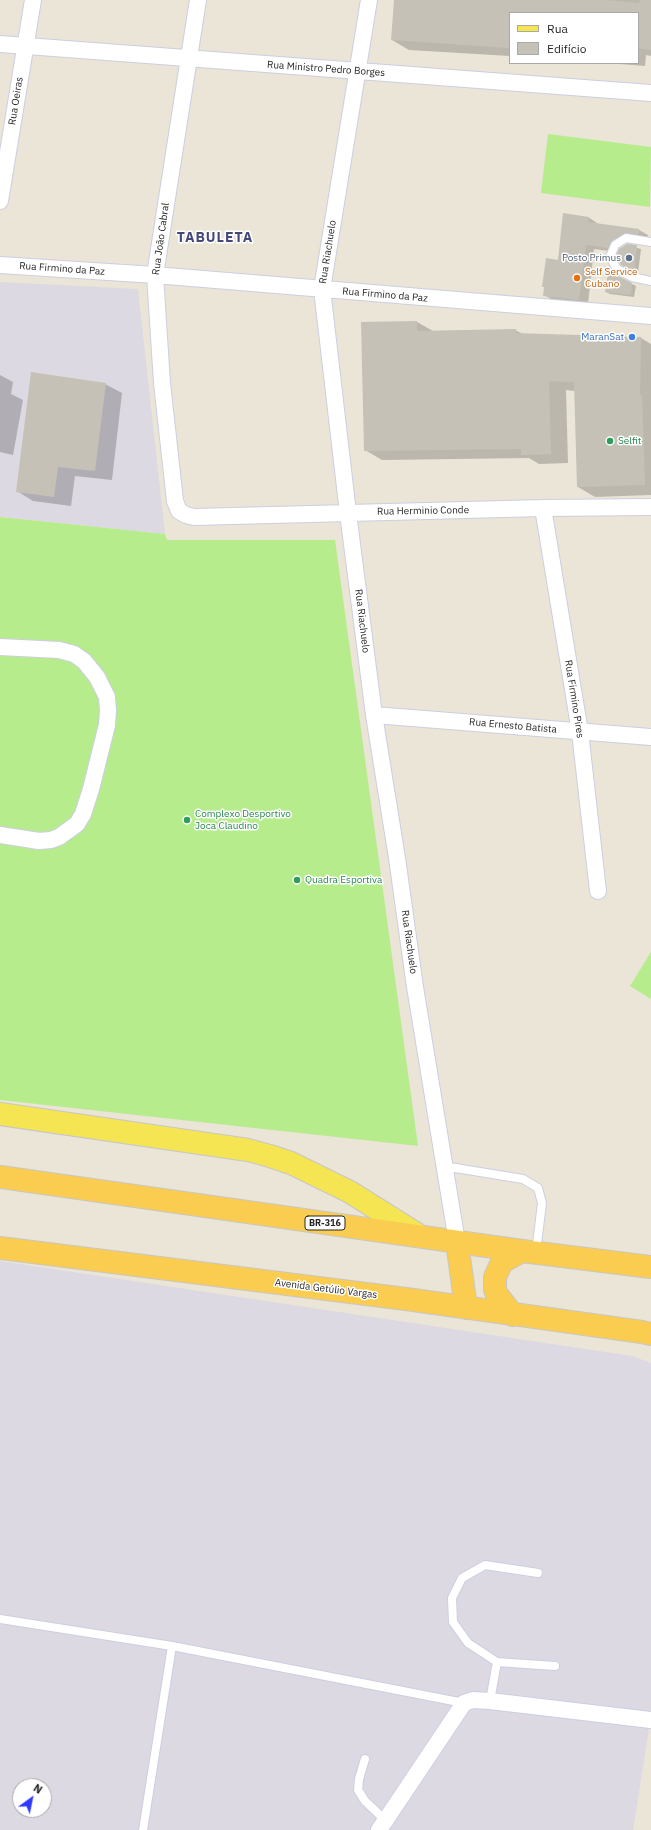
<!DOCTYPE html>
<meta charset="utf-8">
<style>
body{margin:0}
#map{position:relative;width:651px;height:1830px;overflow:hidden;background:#eae5d7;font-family:"IBM Plex Sans",sans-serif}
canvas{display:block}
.legend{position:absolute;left:509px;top:12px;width:130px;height:52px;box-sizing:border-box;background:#fff;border:1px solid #a9a9a9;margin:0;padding:5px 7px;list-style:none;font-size:12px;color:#272727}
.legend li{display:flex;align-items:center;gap:8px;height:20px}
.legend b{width:20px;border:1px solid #a9a9a9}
.north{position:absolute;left:12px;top:1778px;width:40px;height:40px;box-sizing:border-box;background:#fff;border:1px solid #a9a9a9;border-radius:50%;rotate:33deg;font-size:11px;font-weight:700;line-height:16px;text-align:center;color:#272727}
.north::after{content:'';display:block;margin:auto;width:14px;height:18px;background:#3039ff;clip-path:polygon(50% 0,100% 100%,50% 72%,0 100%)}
</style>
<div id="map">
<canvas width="651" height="1830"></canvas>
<ul class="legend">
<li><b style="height:5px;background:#f5e552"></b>Rua</li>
<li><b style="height:11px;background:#c5c1b7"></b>Edifício</li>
</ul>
<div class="north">N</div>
</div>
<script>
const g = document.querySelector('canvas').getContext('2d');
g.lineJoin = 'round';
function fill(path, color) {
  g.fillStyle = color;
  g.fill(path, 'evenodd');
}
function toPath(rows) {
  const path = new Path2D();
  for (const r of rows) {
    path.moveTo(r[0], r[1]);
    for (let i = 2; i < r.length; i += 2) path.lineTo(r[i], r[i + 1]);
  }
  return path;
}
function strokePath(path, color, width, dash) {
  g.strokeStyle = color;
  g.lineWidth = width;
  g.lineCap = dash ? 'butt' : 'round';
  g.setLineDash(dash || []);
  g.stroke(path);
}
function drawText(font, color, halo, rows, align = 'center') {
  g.font = font + ' "IBM Plex Sans",sans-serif';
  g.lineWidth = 3;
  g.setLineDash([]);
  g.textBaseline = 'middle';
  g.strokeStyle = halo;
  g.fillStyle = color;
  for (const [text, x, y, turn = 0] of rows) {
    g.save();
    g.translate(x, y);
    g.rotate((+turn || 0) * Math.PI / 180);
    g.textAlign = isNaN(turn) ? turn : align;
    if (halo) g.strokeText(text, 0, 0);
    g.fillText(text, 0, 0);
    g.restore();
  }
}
fill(toPath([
 [0,282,138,289,165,534,0,517],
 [0,1261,632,1356,651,1363,651,1716,633,1830,0,1830],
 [20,1786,44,1786,44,1810,20,1810]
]), '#ddd9e2');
fill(toPath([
 [548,134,651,147,650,207,541,193],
 [0,517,165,534,167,540,335,540,418,1146,0,1100],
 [651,952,651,999,630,986]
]), '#b6ec8c');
fill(toPath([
 [395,0,651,0,651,56,646,55,645,66,606,63,638,63,638,13,510,13,510,56,409,50,392,40],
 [588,217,597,223,597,224,639,230,648,235,647,239,632,238,621,245,617,252,594,249,588,304,553,300,544,295,559,261],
 [627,245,641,249,638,273,622,264],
 [610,268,618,277,636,286,634,297,610,294,606,292],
 [417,322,433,331,515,330,523,334,641,338,651,344,651,495,595,497,578,487,575,391,566,390,568,463,539,464,529,458,382,460,365,450],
 [0,375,13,382,11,394,23,400,13,455,0,452],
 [105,384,122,393,112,480,75,476,71,506,33,501,17,491]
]), '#0003');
fill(toPath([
 [394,0,606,0,639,3,640,0,651,0,651,50,638,48,638,13,510,13,510,48,391,40],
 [563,213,589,217,588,222,639,229,639,234,623,233,612,241,608,248,586,245,579,300,543,296,544,287,542,287,546,258,558,260],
 [627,244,637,245,634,272,621,265,616,257,619,249],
 [609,266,614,274,632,283,631,295,605,292],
 [417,321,417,331,516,329,516,333,641,337,640,395,642,395,645,485,577,487,574,382,549,381,551,454,521,455,521,449,364,451,361,322],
 [31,372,106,383,95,471,58,467,54,497,16,492]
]), '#c5c1b7');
const service = toPath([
 [651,242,626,238,615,245,610,257,617,269,632,277,651,281],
 [443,1166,523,1179,538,1188,542,1203,536,1252],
 [0,1619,172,1646,464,1703],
 [497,1662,555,1666],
 [490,1701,497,1662,468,1643,453,1622,452,1598,462,1578,485,1565,538,1573],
 [365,1759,359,1779,358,1790,365,1801,385,1820],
 [143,1830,172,1646]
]);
const minor = toPath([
 [198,0,155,275,162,383,175,501,179,511,186,515,194,517,543,508,651,507],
 [369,0,322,289,348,513,374,715,397,858,415,987,457,1242],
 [0,44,651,93],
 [0,201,33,0],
 [0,265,155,275,651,316],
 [543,508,580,732,598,891],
 [0,647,59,650,74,654,84,661,97,677,107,697,108,711,107,725,91,789,83,814,77,824,59,837,51,840,39,841,0,835],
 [374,715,651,737],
 [379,1830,464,1703,473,1700,490,1701,651,1720]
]);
const primary = toPath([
 [0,1114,248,1150,270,1156,291,1163,350,1192,420,1236]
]);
const trunk = toPath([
 [0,1177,522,1251,651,1267],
 [457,1242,466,1308],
 [0,1248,406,1299,642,1332,651,1334],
 [513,1315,498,1296,495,1290,495,1277,502,1262,522,1251]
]);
strokePath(service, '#cdcee1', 10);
strokePath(minor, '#cdcee1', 18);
strokePath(primary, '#c7c7c7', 24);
strokePath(trunk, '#c7c7c7', 24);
strokePath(service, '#fff', 8);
strokePath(minor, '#fff', 16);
strokePath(primary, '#f5e552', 22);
strokePath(trunk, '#facc50', 22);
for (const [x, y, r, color] of [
 [629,258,4,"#5c6f8a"],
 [577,278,4,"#e8710a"],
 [632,337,4,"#3f7fe0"],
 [610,441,4,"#2e9e5b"],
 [187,820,4,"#2e9e5b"],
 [297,880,4,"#2e9e5b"]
]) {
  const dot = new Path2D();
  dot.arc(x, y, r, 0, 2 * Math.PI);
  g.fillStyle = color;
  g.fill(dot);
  strokePath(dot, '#fff', 1.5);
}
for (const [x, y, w] of [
 [325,1223,40]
]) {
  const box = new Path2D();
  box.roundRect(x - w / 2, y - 7, w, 14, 3);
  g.fillStyle = '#fff';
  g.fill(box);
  strokePath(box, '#272727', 1);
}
drawText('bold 9px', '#272727', null, [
 ["BR-316",325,1223]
]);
drawText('10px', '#272727', '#fff', [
 ["Rua Ministro Pedro Borges",326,69,4],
 ["Rua Oeiras",16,101,-81],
 ["Rua João Cabral",161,239,-82],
 ["Rua Riachuelo",328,252,-81],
 ["Rua Firmino da Paz",62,269,4],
 ["Rua Firmino da Paz",385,295,5],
 ["Rua Herminio Conde",423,511,-1],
 ["Rua Riachuelo",362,621,83],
 ["Rua Firmino Pires",574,699,81],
 ["Rua Ernesto Batista",513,726,5],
 ["Rua Riachuelo",409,942,82],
 ["Avenida Getúlio Vargas",326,1289,7]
]);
drawText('10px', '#4e5e75', '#fff', [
 ["Posto Primus",621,258]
], 'right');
drawText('10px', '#c56008', '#fff', [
 ["Self Service",585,272],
 ["Cubano",585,284]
], 'left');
drawText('10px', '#366cbe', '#fff', [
 ["MaranSat",624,337]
], 'right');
drawText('10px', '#27864d', '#fff', [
 ["Selfit",618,441],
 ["Complexo Desportivo",195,814],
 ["Joca Claudino",195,826],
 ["Quadra Esportiva",305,880]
], 'left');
g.letterSpacing = '1px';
drawText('bold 14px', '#464878', '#fff', [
 ["TABULETA",215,238]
]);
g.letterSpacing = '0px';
</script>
